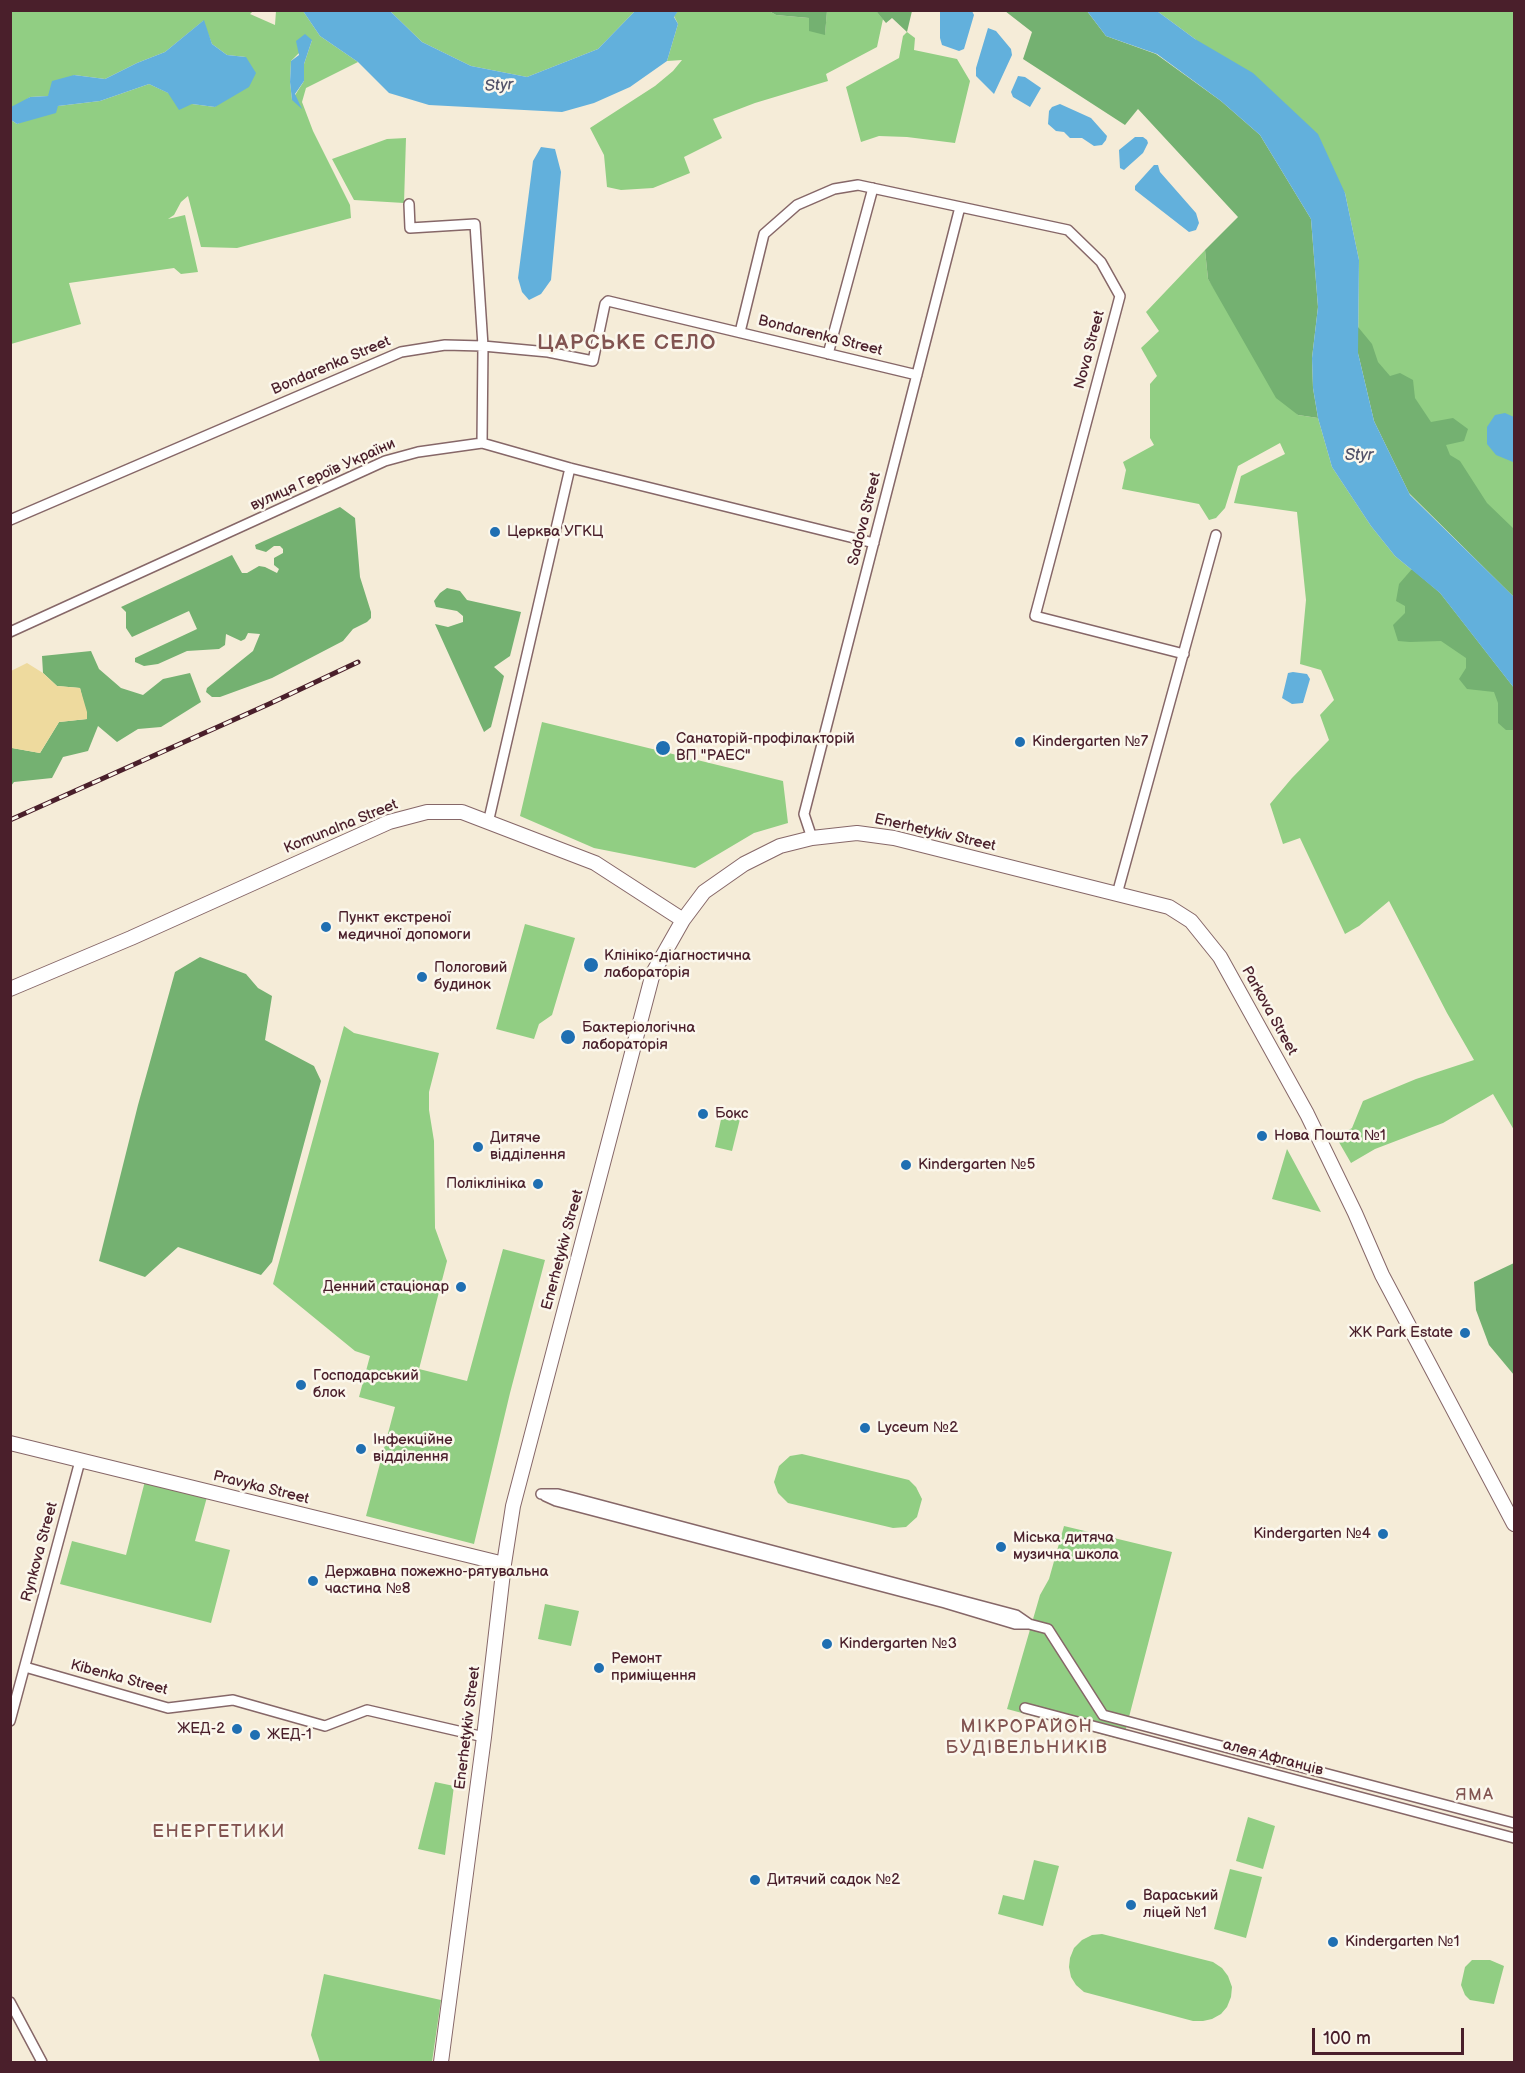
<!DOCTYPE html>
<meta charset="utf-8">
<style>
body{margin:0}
#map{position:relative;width:1525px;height:2073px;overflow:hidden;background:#f5ecd8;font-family:"Balsamiq Sans",sans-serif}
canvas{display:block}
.frame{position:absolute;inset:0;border:12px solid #4a1f2b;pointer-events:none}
.scale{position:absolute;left:1312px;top:2028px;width:152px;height:27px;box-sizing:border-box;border:3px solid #4a1f2b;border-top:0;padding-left:8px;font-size:18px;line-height:21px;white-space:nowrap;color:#4a1f2b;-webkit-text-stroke:4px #fbf7ec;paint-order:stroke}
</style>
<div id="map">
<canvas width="1525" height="2073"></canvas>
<div class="frame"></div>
<div class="scale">100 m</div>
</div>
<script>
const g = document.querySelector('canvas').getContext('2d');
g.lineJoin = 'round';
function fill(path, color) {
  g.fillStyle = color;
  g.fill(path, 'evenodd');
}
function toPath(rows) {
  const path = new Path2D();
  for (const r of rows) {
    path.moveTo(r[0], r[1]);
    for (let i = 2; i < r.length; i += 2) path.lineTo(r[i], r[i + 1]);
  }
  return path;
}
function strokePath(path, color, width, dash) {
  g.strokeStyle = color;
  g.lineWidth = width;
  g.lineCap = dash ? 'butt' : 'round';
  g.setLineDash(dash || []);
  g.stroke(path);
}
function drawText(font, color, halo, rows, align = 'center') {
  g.font = font + ' "Balsamiq Sans",sans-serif';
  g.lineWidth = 5;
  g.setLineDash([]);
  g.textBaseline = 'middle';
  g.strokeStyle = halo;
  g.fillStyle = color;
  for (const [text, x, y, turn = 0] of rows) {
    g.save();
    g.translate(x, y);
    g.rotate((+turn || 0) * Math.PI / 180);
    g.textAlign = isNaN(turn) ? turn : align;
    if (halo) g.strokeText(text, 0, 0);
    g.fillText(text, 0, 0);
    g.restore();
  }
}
fill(toPath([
 [11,11,253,11,250,14,275,25,276,11,303,11,320,36,358,62,306,88,302,102,313,131,350,205,351,218,237,248,201,247,188,196,181,202,174,215,168,219,185,215,198,272,181,274,174,268,69,283,81,324,11,344,11,120,17,124,58,106,100,101,149,84,192,104,215,107,246,57,227,55,212,44,203,21,165,52,137,63,105,79,74,75,48,96,30,97,11,111],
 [312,40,304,64,304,81,292,100,290,82,291,61],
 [390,11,635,11,598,49,527,77,471,66,422,42],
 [678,11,769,11,776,15,809,18,825,34,827,11,876,11,883,19,877,47,826,74,828,81,755,103,713,119,722,138,684,157,690,173,653,188,621,190,607,187,604,155,590,128,655,86,673,71,682,60,667,61,678,24,674,16],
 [1157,11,1514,11,1514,597,1410,494,1396,464,1358,353,1359,260,1345,193,1195,39],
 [907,32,915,38,914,50,957,59,970,81,955,143,907,137,879,136,861,142,846,87,899,58,903,36],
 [406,138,404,203,354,200,332,159,387,139],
 [1205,250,1208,279,1298,415,1318,418,1332,467,1371,526,1395,556,1440,593,1514,688,1514,1130,1493,1094,1443,1123,1375,1149,1351,1163,1336,1137,1352,1128,1363,1101,1416,1079,1474,1060,1447,1013,1389,901,1359,926,1345,934,1300,838,1283,844,1270,804,1292,778,1329,740,1320,715,1334,700,1321,670,1300,664,1306,600,1297,512,1234,503,1241,476,1285,454,1280,443,1238,466,1225,508,1216,518,1209,520,1199,504,1122,489,1126,470,1123,462,1154,445,1150,438,1150,384,1157,376,1141,348,1159,331,1146,312],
 [542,722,783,781,788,823,754,833,695,868,594,848,520,816],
 [525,924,575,938,552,1015,539,1024,534,1039,496,1029],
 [344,1026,354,1033,439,1053,429,1092,429,1110,434,1141,435,1228,447,1261,419,1369,467,1381,503,1249,545,1260,510,1393,474,1544,366,1516,395,1407,359,1397,370,1356,355,1351,273,1284],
 [722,1115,740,1119,732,1151,715,1147],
 [1287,1149,1321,1212,1272,1199],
 [802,1454,909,1480,916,1487,922,1499,917,1517,906,1527,893,1528,788,1503,778,1493,774,1482,779,1466,790,1456],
 [145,1481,207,1497,195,1541,230,1550,211,1623,60,1584,72,1541,126,1555],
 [1064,1526,1172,1552,1123,1740,1007,1709,1040,1595,1049,1579],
 [545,1604,579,1611,571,1646,538,1639],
 [435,1782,454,1786,445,1855,418,1849],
 [1248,1817,1275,1826,1263,1869,1236,1861],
 [1034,1860,1059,1866,1043,1926,998,1914,1003,1895,1024,1900],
 [1230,1869,1262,1877,1246,1938,1214,1929],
 [1102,1934,1213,1962,1222,1968,1228,1976,1232,1987,1231,1997,1227,2007,1221,2014,1212,2019,1203,2021,1193,2021,1084,1992,1076,1985,1071,1977,1069,1967,1070,1958,1074,1948,1082,1940,1092,1935],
 [1472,1960,1490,1960,1504,1966,1494,2004,1470,2000,1465,1995,1461,1985,1465,1967],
 [324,1974,441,2000,432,2062,320,2062,311,2035]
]), '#91ce83');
fill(toPath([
 [769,11,827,11,825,35,809,31,809,18,776,15],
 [876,11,912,11,907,32,892,18,886,23],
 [1005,11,1087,11,1106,36,1156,54,1221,101,1260,135,1311,219,1318,307,1312,358,1313,388,1318,418,1298,415,1276,398,1208,279,1205,250,1238,217,1138,109,1125,125,1023,59,1032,32],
 [1358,327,1372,344,1378,362,1390,376,1400,373,1413,380,1415,398,1431,422,1453,418,1468,429,1464,441,1446,445,1450,455,1460,461,1487,503,1514,529,1514,597,1409,493,1374,421,1358,353],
 [340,507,355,518,360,577,371,612,371,618,367,622,353,629,343,641,272,678,220,697,212,697,206,692,207,688,253,651,260,634,248,633,245,639,241,641,226,634,225,645,219,649,187,651,158,664,144,666,135,662,135,658,197,629,189,611,132,637,126,628,126,612,121,607,232,555,242,573,247,573,259,566,265,567,277,573,279,569,274,565,274,558,283,553,283,549,280,546,274,546,266,552,256,549,255,545],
 [1412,569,1440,593,1514,688,1514,730,1506,730,1498,723,1498,703,1494,692,1467,689,1459,679,1466,668,1466,658,1441,641,1410,642,1398,641,1393,625,1405,613,1405,606,1396,601,1399,584],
 [447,588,460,591,467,600,521,612,510,656,494,667,504,676,491,727,484,732,435,624,448,627,463,622,463,616,457,611,436,607,434,601,440,593],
 [91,651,99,669,121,688,143,695,163,679,190,673,201,702,161,727,138,729,117,742,98,726,88,751,63,757,52,778,14,782,11,786,10,751,12,748,40,753,59,722,87,719,80,688,57,686,43,673,42,656],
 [200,957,246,974,258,988,272,996,265,1040,314,1066,321,1081,272,1262,261,1275,178,1247,145,1277,99,1261,138,1105,175,972],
 [1514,1263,1514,1375,1489,1345,1476,1310,1474,1282]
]), '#74b171');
fill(toPath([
 [27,663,43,673,57,686,80,688,87,712,87,719,59,722,40,753,12,748,11,751,11,671]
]), '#eeda9e');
fill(toPath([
 [303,11,390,11,422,42,471,66,527,77,598,49,635,11,678,11,674,17,678,24,667,61,630,87,594,103,562,112,429,105,389,93,358,62,320,36],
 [940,11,972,11,974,15,964,49,959,51,942,45,940,38],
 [1087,11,1157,11,1195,39,1253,73,1318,134,1345,193,1359,260,1358,353,1374,421,1410,495,1514,597,1514,688,1440,593,1395,556,1371,526,1332,467,1318,418,1313,388,1312,358,1318,307,1311,219,1260,135,1221,101,1157,54,1106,36],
 [204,20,212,44,227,55,246,57,256,73,249,87,215,107,192,104,179,110,168,93,149,84,100,101,58,106,56,113,17,124,11,120,11,107,30,97,48,96,52,81,74,75,105,79,137,63,165,52],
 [988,28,996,31,1011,49,1012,55,994,94,976,76,976,68],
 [305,34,312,40,304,64,304,81,295,94,302,109,292,100,290,82,291,61,299,55,296,41],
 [1018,76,1025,77,1041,88,1030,107,1013,97,1011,92],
 [1060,104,1091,118,1107,136,1106,140,1102,145,1094,146,1082,138,1070,138,1064,132,1056,131,1048,124,1049,111,1052,107],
 [1135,137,1143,137,1147,140,1148,143,1143,153,1124,170,1120,168,1119,150],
 [541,147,555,149,561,172,551,280,541,294,529,300,522,292,518,278,533,161],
 [1154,165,1158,165,1160,172,1196,213,1199,223,1196,230,1189,232,1135,190,1135,186],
 [1505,413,1514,417,1514,461,1513,462,1496,455,1487,444,1487,427,1495,415],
 [1293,672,1307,674,1310,679,1303,703,1292,704,1282,698,1288,673]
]), '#62b0dc');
const street = toPath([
 [409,204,410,228,475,224,483,346,482,443],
 [740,332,764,234,797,205,834,189,858,185,1068,230,1101,262,1120,296,1035,616,1184,654],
 [828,354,873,188],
 [10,520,401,352,445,345,483,346,548,352,593,361,605,304,608,301,917,375],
 [10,632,385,461,418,452,482,443,570,468,874,543],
 [488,823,570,468],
 [812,838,804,814,960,207],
 [1117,894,1216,535],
 [541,1494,558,1494,574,1498,1016,1615,1029,1624,1048,1629,1103,1715,1514,1823],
 [545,1496,556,1501,945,1603,1015,1624,1029,1624],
 [25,1667,168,1708,233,1700,325,1726,367,1710,484,1737],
 [1025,1708,1514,1838],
 [10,1721,80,1461],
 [10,2002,42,2062]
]);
const secondary = toPath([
 [10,989,131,938,389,822,427,812,462,812,595,863,683,920],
 [10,1443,504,1564],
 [441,2062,484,1737,504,1564,513,1506,653,973,683,920,704,892,744,864,780,846,812,838,857,833,894,838,1169,907,1191,921,1220,957,1307,1114,1355,1213,1382,1275,1514,1524]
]);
strokePath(street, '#866768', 12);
strokePath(secondary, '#866768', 16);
strokePath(street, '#fff', 9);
strokePath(secondary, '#fff', 14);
const rail = toPath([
 [10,820,269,704,358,662]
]);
strokePath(rail, '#4a1f2b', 5);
strokePath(rail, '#fbf7ec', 3, [9]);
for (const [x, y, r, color] of [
 [495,532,6,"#1f6fb2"],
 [1020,742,6,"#1f6fb2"],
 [663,748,8,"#1f6fb2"],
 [326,927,6,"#1f6fb2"],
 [591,965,8,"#1f6fb2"],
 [422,977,6,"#1f6fb2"],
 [568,1037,8,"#1f6fb2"],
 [703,1114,6,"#1f6fb2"],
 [1262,1136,6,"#1f6fb2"],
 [478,1147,6,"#1f6fb2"],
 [906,1165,6,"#1f6fb2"],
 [538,1184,6,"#1f6fb2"],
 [461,1287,6,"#1f6fb2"],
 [1465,1333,6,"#1f6fb2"],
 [301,1385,6,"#1f6fb2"],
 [865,1428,6,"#1f6fb2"],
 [361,1449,6,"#1f6fb2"],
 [1383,1534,6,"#1f6fb2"],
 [1001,1547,6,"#1f6fb2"],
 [313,1581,6,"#1f6fb2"],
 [827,1644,6,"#1f6fb2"],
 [599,1668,6,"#1f6fb2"],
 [237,1729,6,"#1f6fb2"],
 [255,1735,6,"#1f6fb2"],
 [755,1880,6,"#1f6fb2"],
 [1131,1905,6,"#1f6fb2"],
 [1333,1942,6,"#1f6fb2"]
]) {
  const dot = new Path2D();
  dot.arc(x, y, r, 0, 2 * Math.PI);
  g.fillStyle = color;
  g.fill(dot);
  strokePath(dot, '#fbf7ec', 2);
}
drawText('15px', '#4a1f2b', '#fbf7ec', [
 ["Bondarenka Street",820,336,14],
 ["Nova Street",1090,350,-75],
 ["Bondarenka Street",331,366,-23],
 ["вулиця Героїв України",323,475,-24],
 ["Sadova Street",865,519,-76],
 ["Komunalna Street",341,827,-22],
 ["Enerhetykiv Street",935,833,13],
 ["Parkova Street",1269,1011,61],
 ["Enerhetykiv Street",563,1250,-75],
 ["Pravyka Street",261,1488,14],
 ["Rynkova Street",40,1552,-75],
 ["Kibenka Street",119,1678,15],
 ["Enerhetykiv Street",468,1728,-83],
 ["алея Афганців",1273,1758,15]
]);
drawText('15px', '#4a1f2b', '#fbf7ec', [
 ["Церква УГКЦ",507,532],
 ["Санаторій-профілакторій",676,739],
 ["ВП \"РАЕС\"",676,756],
 ["Kindergarten №7",1032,742],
 ["Пункт екстреної",338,918],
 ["медичної допомоги",338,935],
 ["Клініко-діагностична",604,956],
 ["лабораторія",604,973],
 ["Пологовий",434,968],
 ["будинок",434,985],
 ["Бактеріологічна",582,1028],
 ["лабораторія",582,1045],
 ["Бокс",715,1114],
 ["Нова Пошта №1",1274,1136],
 ["Дитяче",490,1138],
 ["відділення",490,1155],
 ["Kindergarten №5",918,1165],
 ["Поліклініка",526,1184,"right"],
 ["Денний стаціонар",449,1287,"right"],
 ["ЖК Park Estate",1453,1333,"right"],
 ["Господарський",313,1376],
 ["блок",313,1393],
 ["Lyceum №2",877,1428],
 ["Інфекційне",373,1440],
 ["відділення",373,1457],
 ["Kindergarten №4",1371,1534,"right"],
 ["Міська дитяча",1013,1538],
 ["музична школа",1013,1555],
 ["Державна пожежно-рятувальна",325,1572],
 ["частина №8",325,1589],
 ["Kindergarten №3",839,1644],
 ["Ремонт",611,1659],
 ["приміщення",611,1676],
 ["ЖЕД-2",225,1729,"right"],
 ["ЖЕД-1",267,1735],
 ["Дитячий садок №2",767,1880],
 ["Вараський",1143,1896],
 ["ліцей №1",1143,1913],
 ["Kindergarten №1",1345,1942]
], 'left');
drawText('italic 16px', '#525269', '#fbf7ec', [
 ["Styr",499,86,-4],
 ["Styr",1359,456]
]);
g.letterSpacing = '1.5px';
drawText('16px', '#825451', '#fbf7ec', [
 ["ЯМА",1475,1796]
]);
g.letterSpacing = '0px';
g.letterSpacing = '1.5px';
drawText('18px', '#825451', '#fbf7ec', [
 ["МІКРОРАЙОН",1027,1727],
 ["БУДІВЕЛЬНИКІВ",1027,1748],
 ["ЕНЕРГЕТИКИ",219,1832]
]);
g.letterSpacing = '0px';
g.letterSpacing = '1.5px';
drawText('bold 21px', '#825451', '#fbf7ec', [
 ["ЦАРСЬКЕ СЕЛО",627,344]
]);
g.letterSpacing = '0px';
</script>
